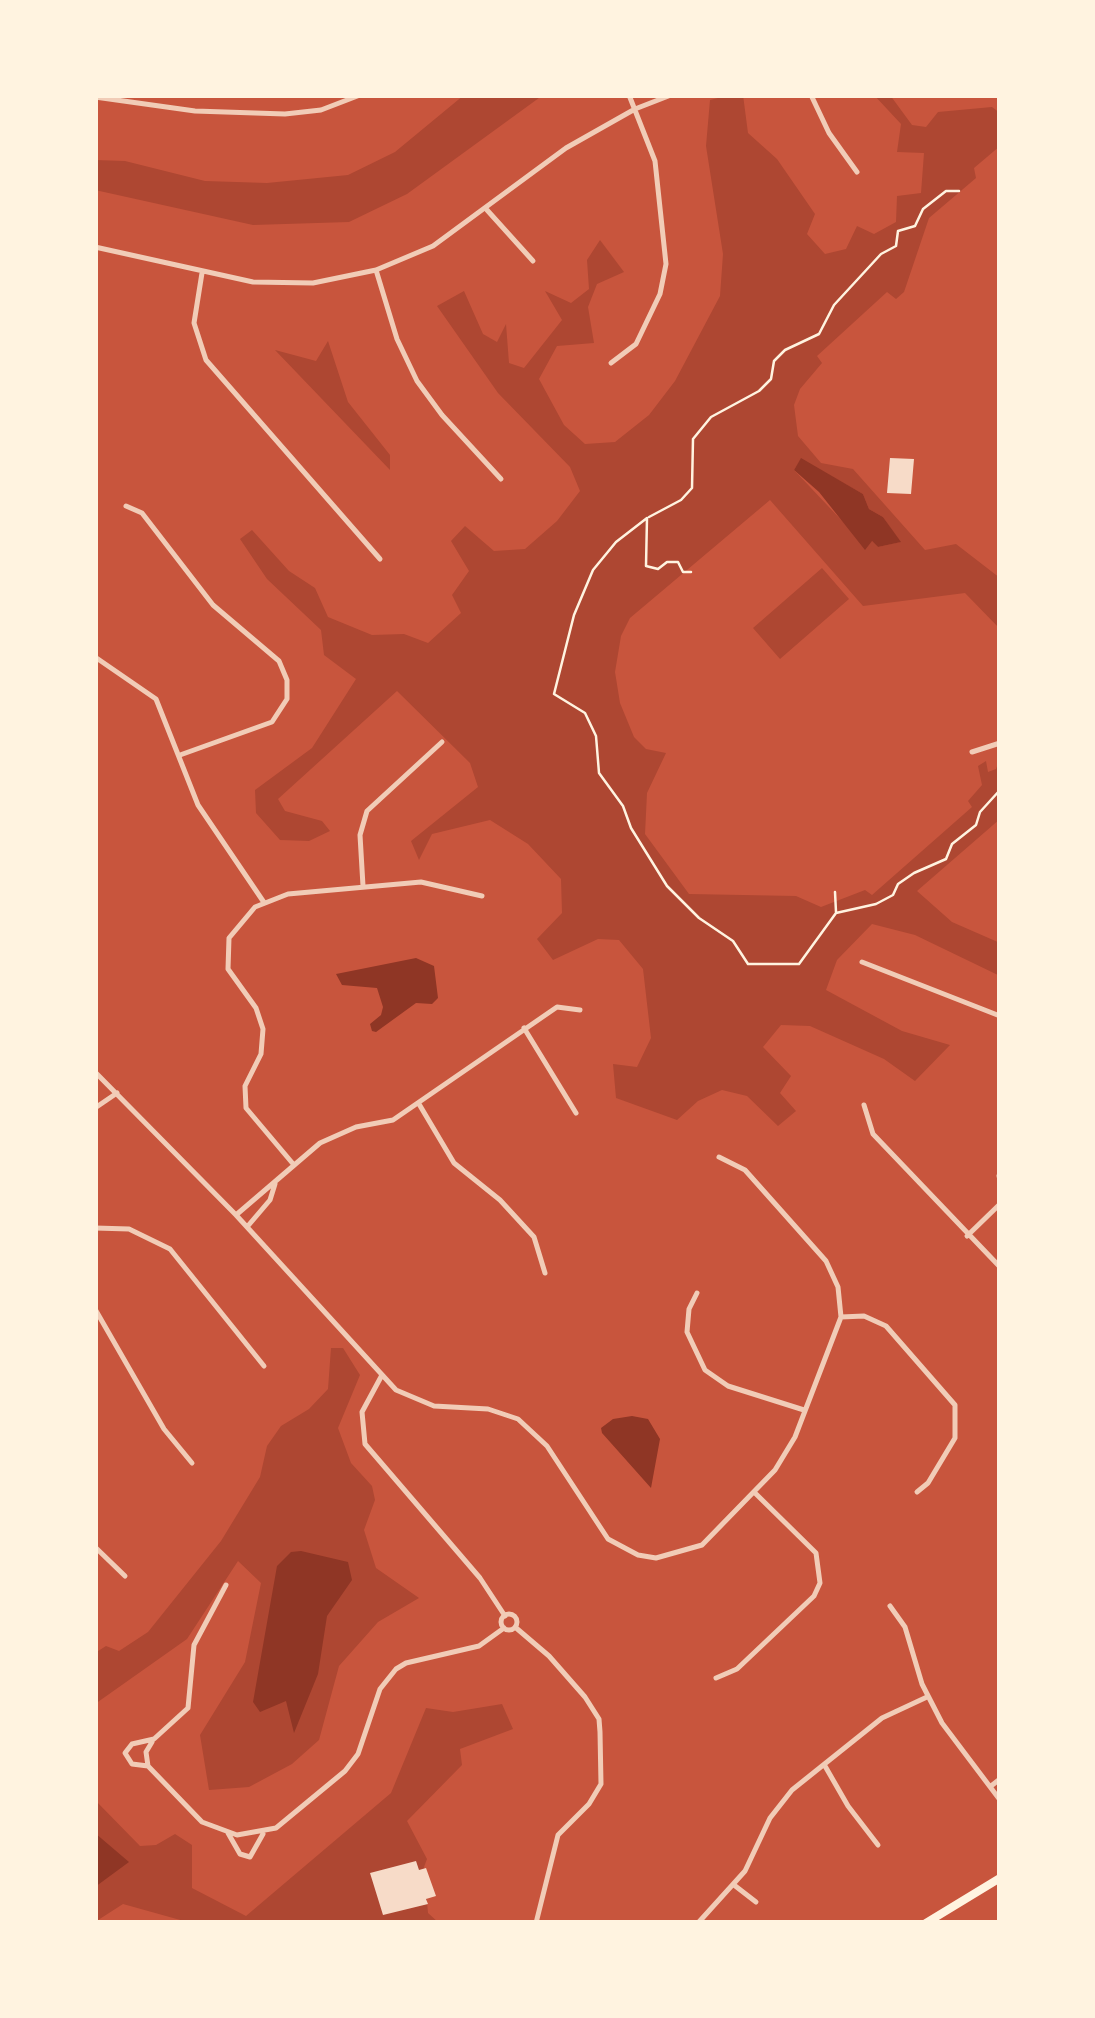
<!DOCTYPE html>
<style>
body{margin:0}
#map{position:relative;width:1095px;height:2018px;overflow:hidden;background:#c8553d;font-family:Raleway,sans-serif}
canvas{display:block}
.frame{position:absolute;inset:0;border:98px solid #fff3e0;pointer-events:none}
</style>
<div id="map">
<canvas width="1095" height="2018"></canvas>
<div class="frame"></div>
</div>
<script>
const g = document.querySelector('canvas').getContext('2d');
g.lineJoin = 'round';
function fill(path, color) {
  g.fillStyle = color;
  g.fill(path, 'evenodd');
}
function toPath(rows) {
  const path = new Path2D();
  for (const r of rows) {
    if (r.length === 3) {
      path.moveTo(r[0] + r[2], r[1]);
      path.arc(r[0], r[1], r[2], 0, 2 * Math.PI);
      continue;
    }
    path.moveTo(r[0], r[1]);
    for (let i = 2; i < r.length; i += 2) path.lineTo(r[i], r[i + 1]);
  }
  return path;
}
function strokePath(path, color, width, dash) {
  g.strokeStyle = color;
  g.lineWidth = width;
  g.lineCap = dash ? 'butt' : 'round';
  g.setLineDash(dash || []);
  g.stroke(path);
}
fill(toPath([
 [464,95,543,95,407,194,349,222,253,225,95,190,95,160,125,161,205,181,267,183,348,175,395,152],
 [730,95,743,95,748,133,777,159,815,214,807,234,825,254,846,249,857,226,874,234,896,222,897,196,921,193,924,153,897,152,901,124,874,95,890,95,912,125,926,127,938,112,992,107,1000,113,1000,146,974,168,976,178,929,218,904,292,896,299,887,292,817,356,822,363,800,389,794,405,798,436,821,463,853,469,925,550,956,544,1000,578,1000,629,965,593,863,606,770,500,630,618,621,636,615,672,620,703,634,737,646,749,666,753,647,793,645,834,689,894,796,896,821,907,865,890,872,895,972,807,968,801,982,785,978,766,986,761,988,772,996,769,1000,758,1000,819,917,891,952,922,1000,943,1000,976,915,935,872,924,837,960,826,990,902,1031,950,1045,915,1081,884,1059,810,1026,781,1025,763,1047,791,1076,780,1093,796,1111,778,1126,747,1096,722,1090,698,1101,677,1120,616,1098,613,1064,637,1067,651,1038,643,969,619,940,598,939,553,960,537,939,562,913,561,879,528,844,490,820,432,834,419,860,411,841,478,787,470,763,397,691,278,799,285,811,322,821,330,831,309,841,280,840,256,813,255,790,312,748,356,679,324,655,321,630,267,579,240,539,252,530,289,571,315,588,328,617,372,635,404,634,428,643,461,613,452,595,469,571,451,541,465,526,494,551,525,549,557,521,580,491,570,467,498,393,437,306,464,291,483,334,497,342,506,324,509,363,524,368,562,320,545,291,571,303,589,289,587,260,600,240,624,272,597,284,588,307,594,343,557,346,539,379,564,425,585,444,615,442,649,415,675,381,720,296,723,254,706,146,710,100],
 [801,459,863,494,869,509,883,517,900,542,878,547,872,541,862,542,794,470],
 [328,341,348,402,390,455,390,470,275,350,316,361],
 [822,568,849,599,780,659,753,628],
 [331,1348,343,1348,360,1375,338,1428,351,1463,372,1486,375,1500,364,1530,376,1568,419,1598,378,1622,339,1666,319,1740,292,1764,249,1787,209,1790,200,1735,245,1662,261,1583,238,1561,187,1639,95,1704,95,1653,106,1646,119,1651,148,1632,221,1541,260,1477,267,1446,281,1426,309,1409,328,1389],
 [502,1704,513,1729,460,1749,462,1765,407,1821,427,1859,424,1867,428,1913,439,1923,191,1923,123,1904,95,1922,95,1800,140,1846,156,1845,175,1834,192,1845,192,1888,246,1916,391,1793,426,1708,453,1712]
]), '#ae4732');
fill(toPath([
 [801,458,863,494,869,509,883,517,901,542,878,547,872,541,865,550,819,492,794,470],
 [416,958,434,966,438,998,432,1004,416,1003,376,1032,372,1031,370,1024,381,1015,383,1007,377,988,342,985,336,974],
 [632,1416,648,1419,660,1439,651,1488,602,1433,601,1428,613,1419],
 [301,1551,348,1562,352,1580,327,1616,318,1674,294,1733,286,1701,260,1712,253,1702,277,1566,291,1552],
 [95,1833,129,1862,95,1887]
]), '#8f3625');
fill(toPath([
 [890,458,914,459,911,494,887,493],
 [416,1861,419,1870,426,1868,436,1896,426,1899,428,1904,383,1915,370,1873]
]), '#f7dbc8');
strokePath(toPath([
 [649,517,681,500,692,488,693,439,711,417,759,391,771,379,774,361,785,350,819,334,834,305,881,254,896,246,898,231,915,226,923,209,946,191,959,191],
 [691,572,683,572,678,562,667,562,658,569,646,566,647,518,616,542,593,570,574,615,554,694,585,713,596,736,599,773,623,806,631,828,667,886,699,918,733,941,748,964,799,964,836,913,876,904,893,895,898,884,914,873,946,859,952,844,976,825,980,812,1000,790],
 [835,892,836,912]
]), '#fff3e0', 2.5);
strokePath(toPath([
 [811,95,829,133,857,172],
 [95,97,195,111,285,114,321,110,360,95],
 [487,210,533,261],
 [95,247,253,282,313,283,376,270,433,246,566,148,635,109,671,95],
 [376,270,397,339,417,381,442,415,501,479],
 [202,273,194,323,206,360,380,559],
 [611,363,636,344,660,294,666,264,655,161,629,95],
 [126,506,142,513,213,605,279,661,287,680,287,699,272,722,180,755],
 [95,657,156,699,198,805,263,901],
 [972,752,1000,743],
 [363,886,360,835,367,811,442,742],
 [862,962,1000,1016],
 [524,1028,576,1113],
 [95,1072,236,1215,396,1390,434,1406,488,1409,518,1419,547,1446,608,1539,638,1555,656,1558,702,1545,775,1470,795,1437,841,1317,838,1287,826,1261,745,1170,719,1157],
 [419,1104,454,1163,500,1200,534,1237,545,1273],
 [864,1105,873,1134,1000,1267],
 [95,1108,117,1093],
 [294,1165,246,1108,245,1086,261,1054,263,1029,256,1008,228,969,229,938,255,907,288,894,421,882,482,896],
 [999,1176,1000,1180],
 [236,1215,320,1143,356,1127,393,1120,557,1007,580,1010],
 [247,1227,270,1200,275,1184],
 [95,1228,129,1229,170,1249,264,1366],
 [967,1236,1000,1204],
 [697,1293,689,1309,687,1332,705,1370,728,1386,804,1410],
 [95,1309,164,1429,192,1463],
 [841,1317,864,1316,886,1326,955,1405,955,1438,928,1483,917,1492],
 [382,1375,362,1412,365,1444,480,1578,505,1616],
 [95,1547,125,1576],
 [226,1585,194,1645,188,1708,154,1739,132,1744,125,1753,132,1764,148,1766,202,1822,237,1835,276,1828,345,1771,358,1754,380,1689,396,1669,406,1663,479,1646,504,1628],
 [890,1606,905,1627,922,1684,942,1723,1000,1800],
 [509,1622,8],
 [515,1627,549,1656,585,1697,599,1719,600,1732,601,1784,589,1804,558,1835,536,1923],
 [716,1678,737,1669,814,1596,820,1583,816,1553,754,1492],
 [148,1766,146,1752,152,1742],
 [825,1766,848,1806,878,1845],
 [991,1786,1000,1779],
 [228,1833,240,1854,250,1857,263,1834],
 [734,1885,756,1902],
 [698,1923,745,1871,770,1818,792,1790,882,1718,927,1697]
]), '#f1ccb7', 5);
strokePath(toPath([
 [926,1923,1000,1878]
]), '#fff3e0', 8);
</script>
